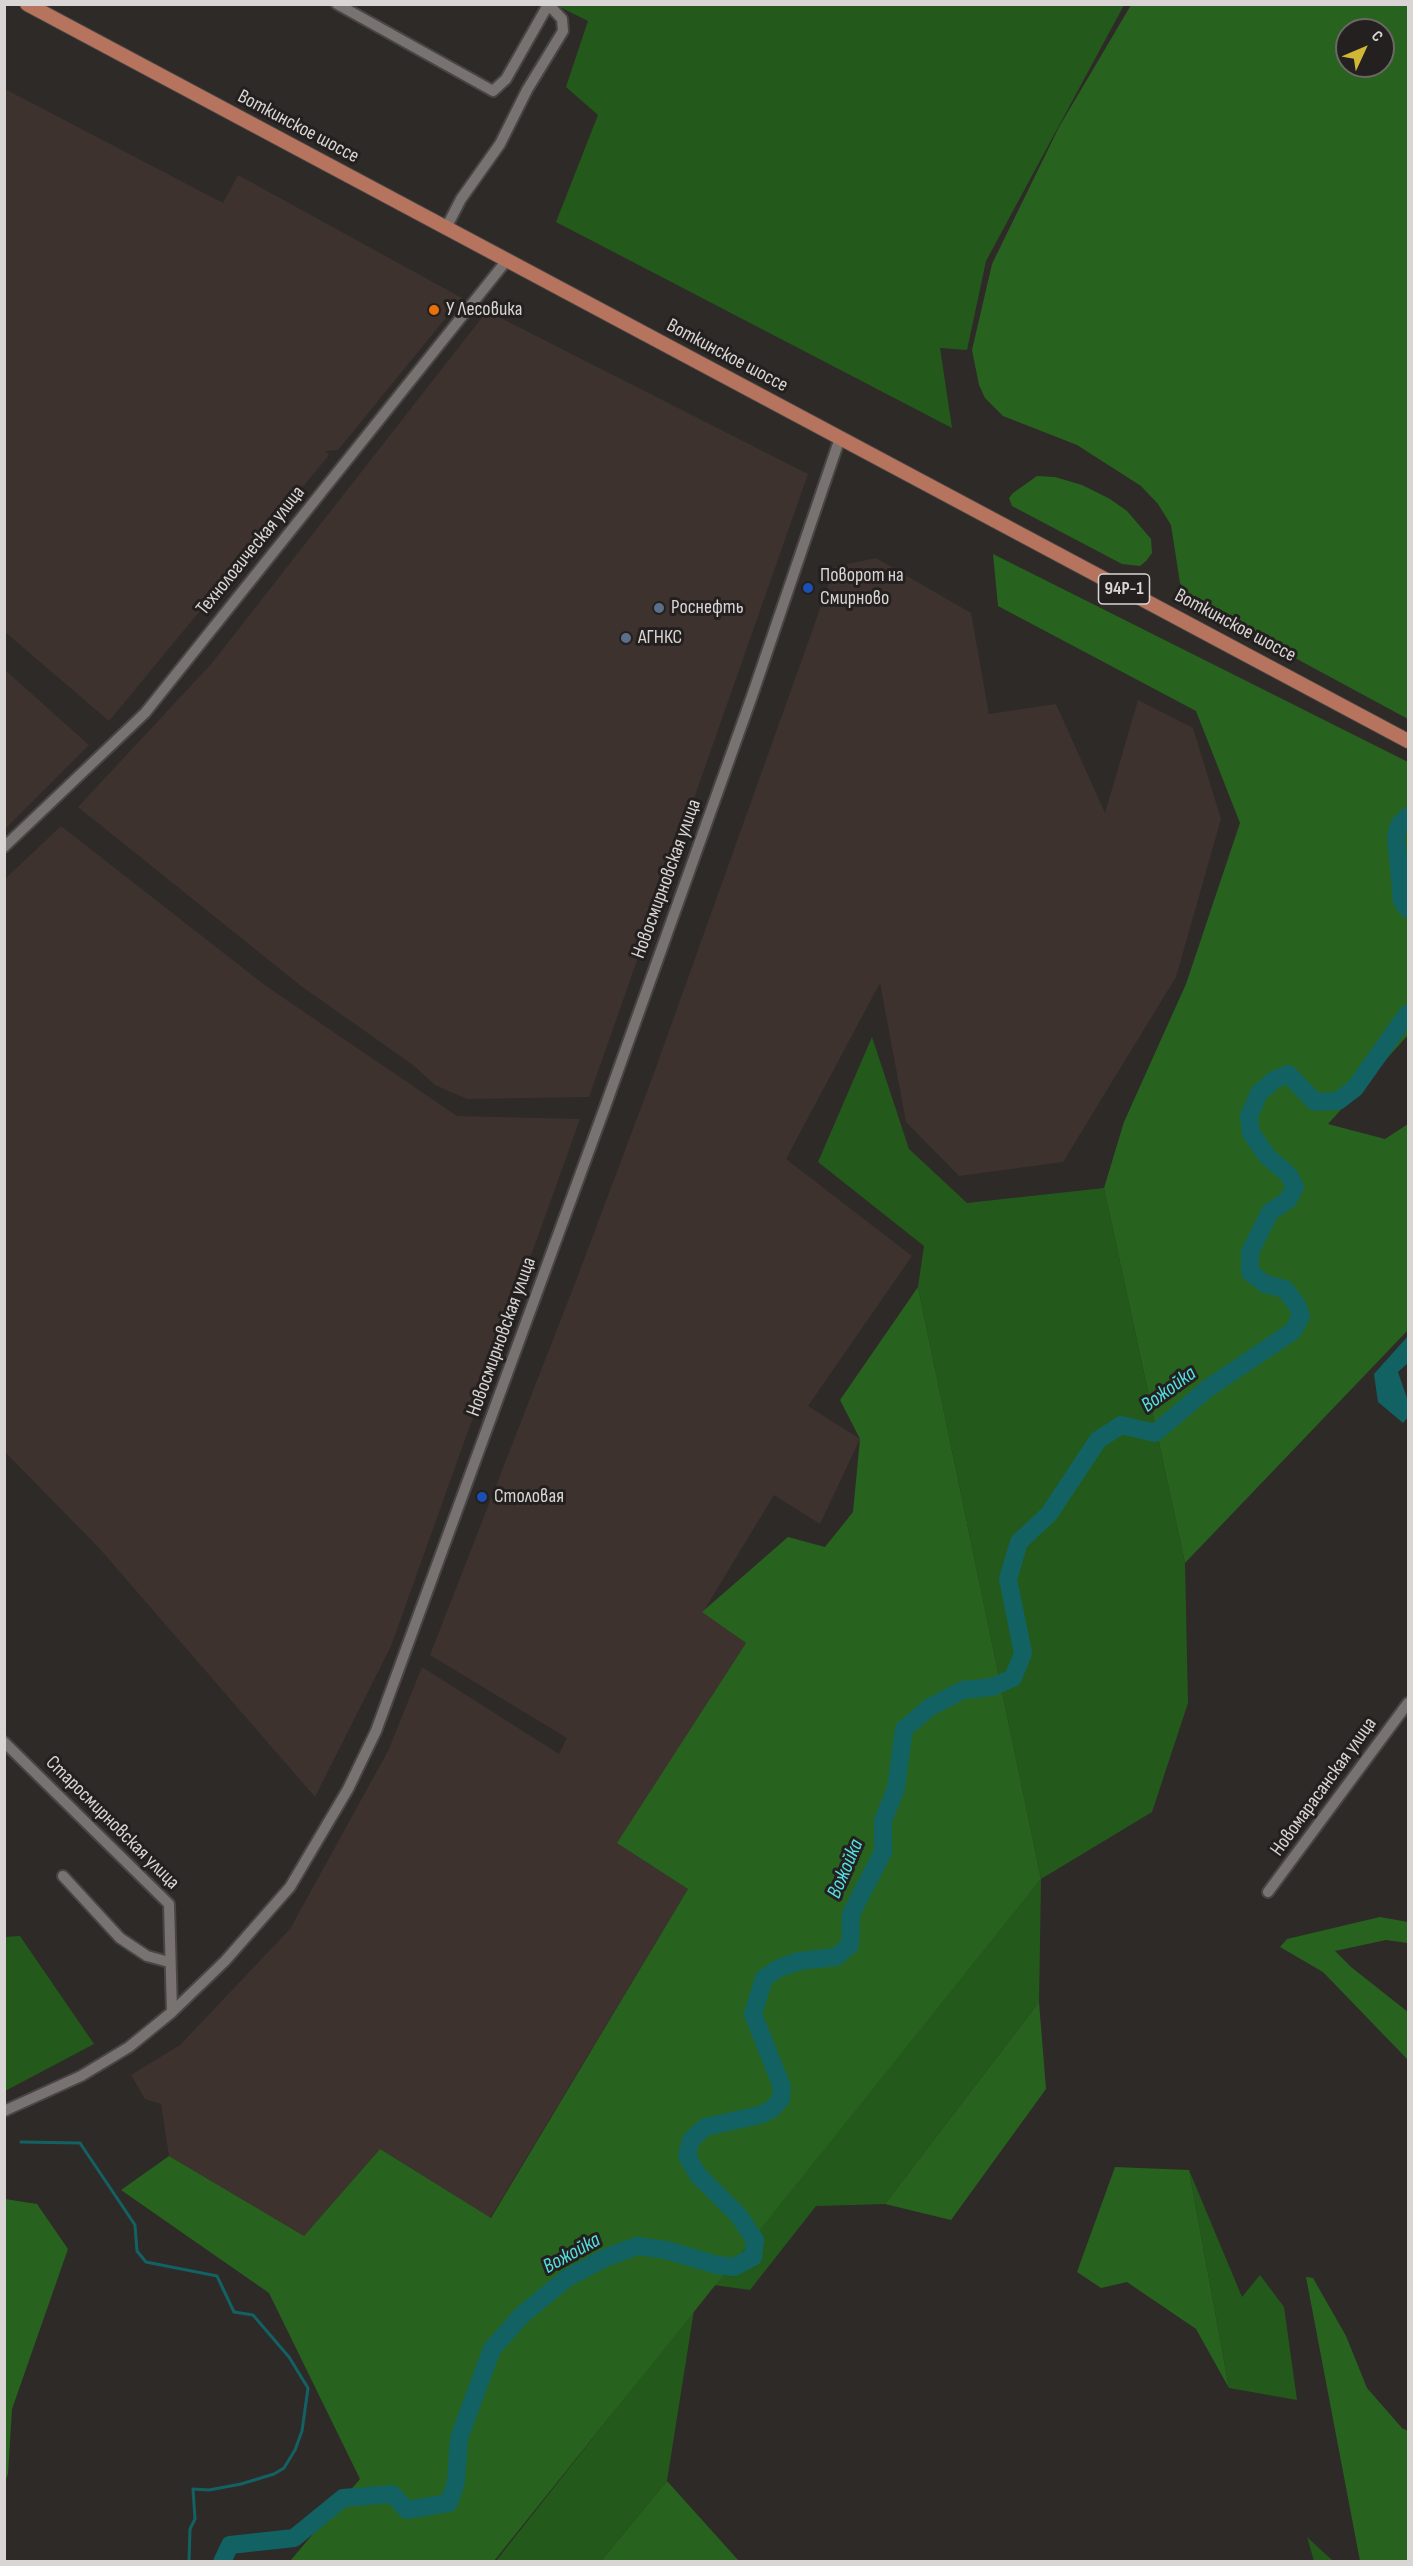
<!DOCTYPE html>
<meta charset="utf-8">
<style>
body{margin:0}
#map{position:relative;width:1413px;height:2566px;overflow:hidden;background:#2e2a28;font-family:"Sofia Sans Condensed",sans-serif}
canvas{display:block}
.frame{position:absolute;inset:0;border:6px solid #d8d5d4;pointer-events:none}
.north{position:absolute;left:1335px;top:18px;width:60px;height:60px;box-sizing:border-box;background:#24201f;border:2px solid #6c6867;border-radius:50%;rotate:46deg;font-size:16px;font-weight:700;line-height:24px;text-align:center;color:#d8d5d4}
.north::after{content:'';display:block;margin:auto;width:21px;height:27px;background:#d1b736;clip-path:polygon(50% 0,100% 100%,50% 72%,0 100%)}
</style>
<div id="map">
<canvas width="1413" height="2566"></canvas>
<div class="frame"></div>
<div class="north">С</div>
</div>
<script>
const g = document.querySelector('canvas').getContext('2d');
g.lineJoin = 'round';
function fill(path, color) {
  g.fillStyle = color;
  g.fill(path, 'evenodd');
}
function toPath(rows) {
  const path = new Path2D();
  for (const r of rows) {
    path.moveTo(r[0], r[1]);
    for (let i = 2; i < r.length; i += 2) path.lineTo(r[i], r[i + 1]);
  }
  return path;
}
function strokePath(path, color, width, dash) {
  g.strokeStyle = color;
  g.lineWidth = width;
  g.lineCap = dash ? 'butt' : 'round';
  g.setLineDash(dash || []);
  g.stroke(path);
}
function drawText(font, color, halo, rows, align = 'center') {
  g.font = font + ' "Sofia Sans Condensed",sans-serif';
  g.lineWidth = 6;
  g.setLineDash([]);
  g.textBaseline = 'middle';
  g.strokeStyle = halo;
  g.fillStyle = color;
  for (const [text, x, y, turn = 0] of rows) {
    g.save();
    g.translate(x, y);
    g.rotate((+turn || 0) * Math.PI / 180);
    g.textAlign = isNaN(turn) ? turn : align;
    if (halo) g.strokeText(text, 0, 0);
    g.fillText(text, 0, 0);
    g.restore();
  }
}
fill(toPath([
 [5,89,223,203,238,175,462,298,338,450,325,451,329,455,109,721,5,632],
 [487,311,808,474,589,1097,467,1099,435,1085,413,1065,301,986,78,807,212,663],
 [876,558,971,613,989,714,1056,704,1105,813,1138,700,1193,728,1221,819,1176,977,1063,1162,959,1176,906,1122,880,983,786,1159,912,1256,808,1406,860,1439,820,1524,774,1495,703,1612,746,1643,618,1843,688,1889,490,2218,380,2149,304,2236,169,2156,161,2104,145,2099,131,2075,180,2045,290,1929,388,1751,422,1667,559,1754,567,1738,430,1655,577,1278,654,1073,835,567],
 [5,670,89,745,5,829],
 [61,826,266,986,457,1116,580,1119,391,1646,315,1797,99,1548,5,1452,5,879]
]), '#3d322e');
fill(toPath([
 [556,5,1124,5,986,261,967,350,940,348,952,428,556,222,598,115,566,87,588,21],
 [872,1037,909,1149,967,1203,1104,1188,1185,1563,1188,1703,1152,1812,1041,1879,1039,2002,885,2204,816,2206,750,2290,714,2285,1041,1879,918,1287,924,1246,818,1162],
 [20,1936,94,2044,5,2091,5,1937],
 [1189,2170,1242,2297,1260,2275,1284,2307,1297,2400,1229,2388],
 [694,2310,667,2481,601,2561,495,2562],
 [1307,2537,1333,2561,1314,2561]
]), '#235a1b');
fill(toPath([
 [1131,5,1408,5,1408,719,1199,606,1180,583,1171,525,1158,504,1141,486,1077,445,1003,416,985,398,979,385,972,350,992,264,1059,127],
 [1347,30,1383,30,1383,66,1347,66],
 [1037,476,1055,477,1082,485,1110,499,1127,511,1151,539,1152,553,1146,561,1140,566,1122,564,1012,506,1009,498,1013,493],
 [993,554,1408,762,1408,1035,1328,1124,1385,1139,1408,1124,1408,1330,1185,1563,1104,1188,1124,1122,1186,984,1240,823,1196,711,998,606],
 [918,1287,1041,1879,494,2561,290,2561,360,2479,269,2293,121,2190,169,2156,304,2236,380,2149,491,2218,688,1889,617,1843,746,1643,702,1612,788,1537,825,1547,853,1512,860,1439,840,1400],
 [1380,1917,1408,1922,1408,1943,1386,1940,1335,1951,1351,1967,1408,2012,1408,2060,1323,1972,1280,1947,1287,1939],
 [1039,2002,1046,2089,951,2220,885,2204],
 [1115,2167,1189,2170,1229,2388,1196,2329,1127,2282,1101,2288,1077,2272],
 [5,2199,37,2204,68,2249,12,2409,8,2474,5,2482],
 [1306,2277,1313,2278,1346,2336,1367,2388,1402,2428,1408,2431,1408,2561,1360,2561],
 [667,2481,739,2561,601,2561]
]), '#27631e');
fill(toPath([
 [1408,1336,1408,1363,1398,1372,1408,1401,1408,1417,1403,1423,1378,1402,1374,1374]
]), '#136263');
strokePath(toPath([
 [21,2142,80,2143,135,2225,137,2251,146,2262,217,2276,234,2312,253,2315,289,2357,308,2388,302,2431,295,2450,284,2468,274,2474,241,2484,209,2490,193,2489,195,2519,190,2529,189,2562]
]), '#136263', 3);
strokePath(toPath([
 [1408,816,1399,825,1396,836,1402,901,1408,909],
 [222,2562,230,2545,294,2538,343,2498,392,2494,407,2510,449,2503,456,2482,459,2438,492,2349,522,2315,567,2278,607,2257,637,2246,666,2250,717,2265,734,2267,753,2257,755,2240,739,2216,698,2175,687,2156,691,2140,705,2127,760,2115,772,2109,781,2099,782,2087,753,2014,764,1978,779,1968,799,1961,836,1957,850,1945,851,1914,883,1852,883,1821,896,1788,904,1729,930,1707,963,1690,992,1687,1013,1678,1023,1653,1008,1579,1019,1542,1049,1514,1098,1440,1121,1425,1155,1433,1207,1389,1293,1331,1301,1316,1297,1305,1285,1289,1265,1284,1250,1272,1250,1252,1270,1212,1288,1200,1295,1187,1289,1175,1267,1156,1251,1133,1249,1116,1259,1093,1274,1080,1288,1074,1315,1102,1338,1101,1355,1088,1408,1013]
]), '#136263', 18);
const minor = toPath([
 [337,4,493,91,506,79,548,5],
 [446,228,461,199,500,144,527,90,563,31,562,19,548,4],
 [4,847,145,713,507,260],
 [4,1742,169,1904,172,2012],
 [63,1876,120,1938,147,1956,169,1962],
 [1268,1892,1408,1703],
 [4,2111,81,2076,129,2047,172,2012,225,1961,290,1887,348,1789,376,1731,605,1107,752,696,840,438]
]);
const major = toPath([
 [27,4,1408,741]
]);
strokePath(minor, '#484544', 14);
strokePath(major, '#484544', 16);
strokePath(minor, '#787371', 10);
strokePath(major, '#b6745e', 14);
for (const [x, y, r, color] of [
 [434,310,6,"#e8710a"],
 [808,588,6,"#1a4fb4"],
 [659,608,6,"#5c6f8a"],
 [626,638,6,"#5c6f8a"],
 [482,1497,6,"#1a4fb4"]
]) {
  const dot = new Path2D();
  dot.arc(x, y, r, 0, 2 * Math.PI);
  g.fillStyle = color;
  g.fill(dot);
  strokePath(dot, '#24201f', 2);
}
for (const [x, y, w] of [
 [1124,589,51]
]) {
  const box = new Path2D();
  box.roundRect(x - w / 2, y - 15, w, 30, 4.5);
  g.fillStyle = '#24201f';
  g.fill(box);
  strokePath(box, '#d8d5d4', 1.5);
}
drawText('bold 18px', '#d8d5d4', null, [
 ["94Р-1",1124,589]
]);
drawText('20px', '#d8d5d4', '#24201f', [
 ["Воткинское шоссе",298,127,28],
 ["Воткинское шоссе",727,356,28],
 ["Технологическая улица",251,551,-51],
 ["Воткинское шоссе",1235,626,28],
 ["Новосмирновская улица",667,879,-70],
 ["Новосмирновская улица",502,1337,-70],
 ["Новомарасанская улица",1324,1787,-54],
 ["Старосмирновская улица",112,1823,45]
]);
drawText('20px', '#d8d5d4', '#24201f', [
 ["У Лесовика",446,310],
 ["Поворот на",820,576],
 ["Смирново",820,599],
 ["Роснефть",671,608],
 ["АГНКС",638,638],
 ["Столовая",494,1497]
], 'left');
drawText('italic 21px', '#54e0e3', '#24201f', [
 ["Вожойка",1169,1390,-36],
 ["Вожойка",846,1869,-67],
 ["Вожойка",572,2254,-29]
]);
</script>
